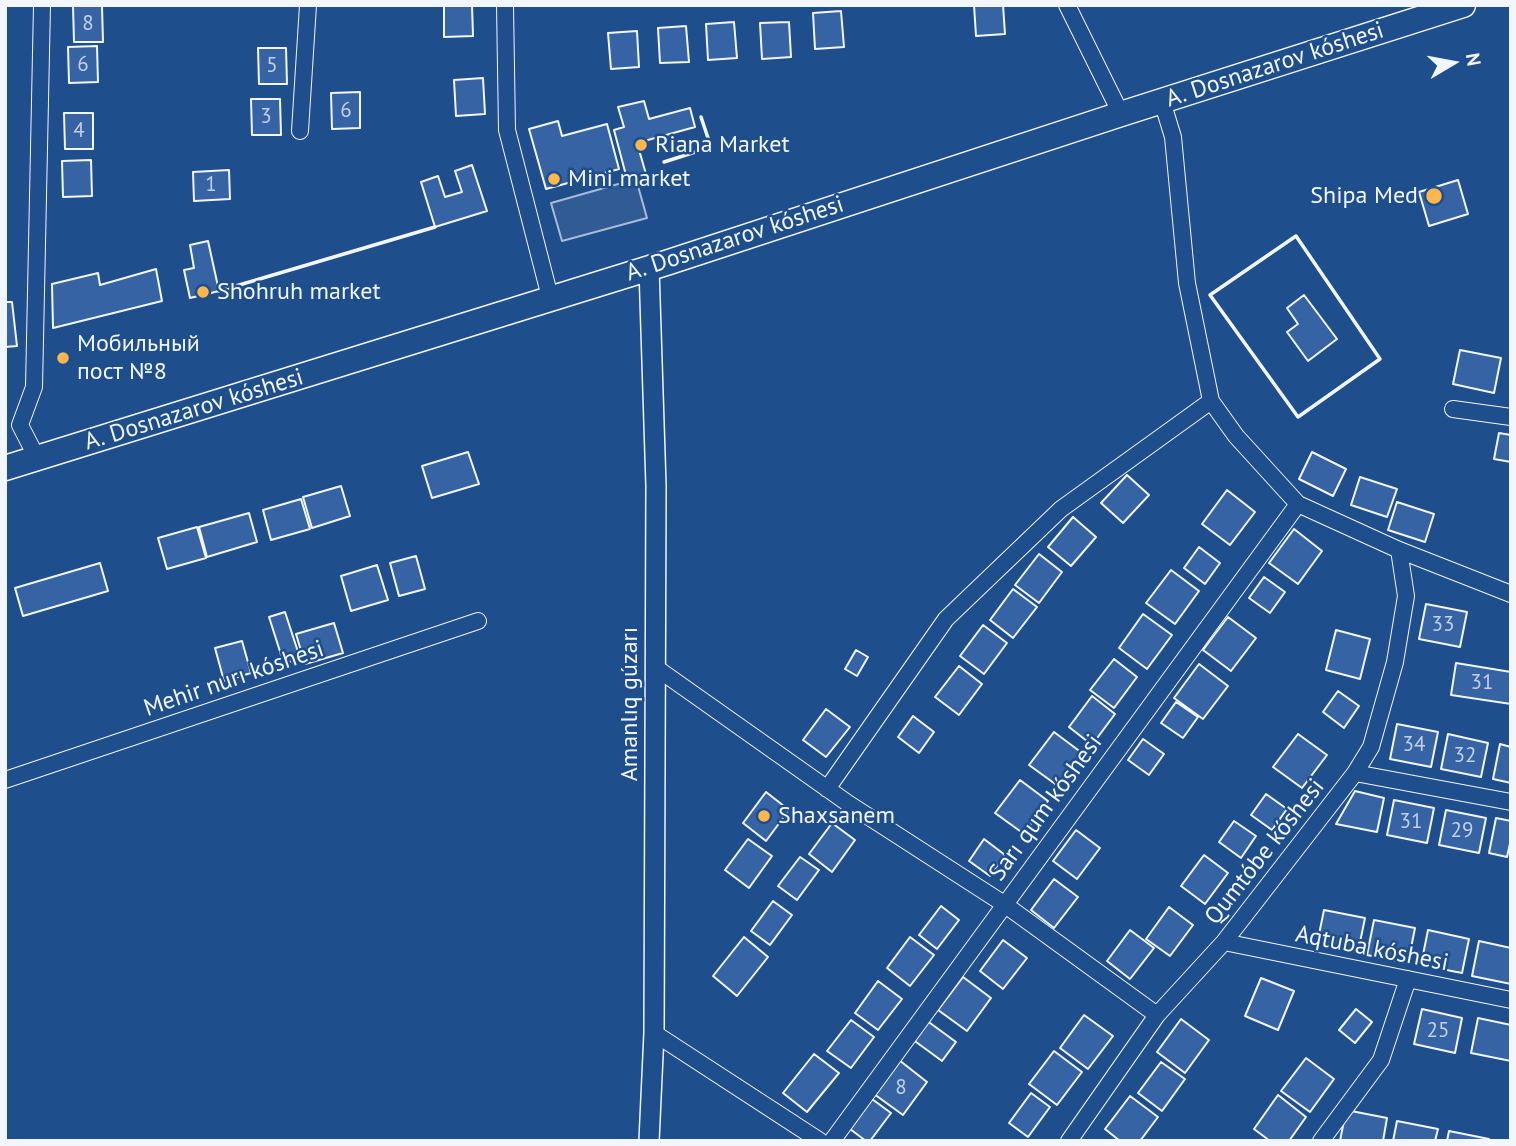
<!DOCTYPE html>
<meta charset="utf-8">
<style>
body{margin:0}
#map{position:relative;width:1516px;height:1146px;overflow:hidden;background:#1f4e8c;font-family:"PT Sans",sans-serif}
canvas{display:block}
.frame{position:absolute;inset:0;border:7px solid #f2f6ff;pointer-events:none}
.north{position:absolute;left:1418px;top:28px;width:70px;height:70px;-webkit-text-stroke:5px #1f4e8c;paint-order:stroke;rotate:80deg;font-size:19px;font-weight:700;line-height:28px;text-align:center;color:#f2f6ff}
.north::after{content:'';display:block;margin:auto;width:24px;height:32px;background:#f2f6ff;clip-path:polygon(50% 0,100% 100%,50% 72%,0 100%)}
</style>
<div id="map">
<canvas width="1516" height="1146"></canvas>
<div class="frame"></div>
<div class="north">N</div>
</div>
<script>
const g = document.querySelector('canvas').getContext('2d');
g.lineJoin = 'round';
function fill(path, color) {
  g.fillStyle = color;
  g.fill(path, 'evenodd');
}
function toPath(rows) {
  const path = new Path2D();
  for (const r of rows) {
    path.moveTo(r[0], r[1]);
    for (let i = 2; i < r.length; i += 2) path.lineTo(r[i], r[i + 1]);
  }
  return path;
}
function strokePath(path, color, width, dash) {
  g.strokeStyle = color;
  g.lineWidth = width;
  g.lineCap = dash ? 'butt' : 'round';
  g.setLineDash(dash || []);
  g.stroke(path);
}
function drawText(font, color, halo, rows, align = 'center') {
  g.font = font + ' "PT Sans",sans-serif';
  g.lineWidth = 5;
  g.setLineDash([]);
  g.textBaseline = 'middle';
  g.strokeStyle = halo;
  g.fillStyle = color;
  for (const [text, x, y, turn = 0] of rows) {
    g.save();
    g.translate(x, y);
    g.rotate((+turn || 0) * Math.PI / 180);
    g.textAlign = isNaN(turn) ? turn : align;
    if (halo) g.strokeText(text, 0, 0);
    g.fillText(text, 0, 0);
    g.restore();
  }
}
const built = toPath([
 [636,179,647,218,562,241,551,203,636,179]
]);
fill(built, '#305b95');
strokePath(built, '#a8bbd7', 2);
const building = toPath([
 [444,5,472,5,473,36,444,37,444,5],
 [974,5,1003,5,1005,34,976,36,974,5],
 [73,6,102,6,103,42,74,42,73,6],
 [841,11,844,47,815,49,813,13,841,11],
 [734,22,737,58,708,60,706,24,734,22],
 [789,22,791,57,762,59,760,23,789,22],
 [686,26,689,62,660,63,658,28,686,26],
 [637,31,639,67,611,69,608,33,637,31],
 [97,46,98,82,69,83,68,47,97,46],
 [258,48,286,48,287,84,259,84,258,48],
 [483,78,485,114,456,116,454,80,483,78],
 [360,92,360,128,332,129,331,93,360,92],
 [251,99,280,99,281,135,252,135,251,99],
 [644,101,649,119,690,108,695,127,637,143,646,174,627,179,614,130,624,127,618,107,644,101],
 [64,113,93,113,93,149,65,149,64,113],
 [558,121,562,136,607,124,619,169,546,189,529,129,558,121],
 [91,160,92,196,63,197,62,161,91,160],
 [472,165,487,211,435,227,421,182,438,176,445,197,462,192,455,171,472,165],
 [229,170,230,199,194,201,193,172,229,170],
 [1458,180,1468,214,1429,226,1419,192,1458,180],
 [208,241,219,291,190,298,184,270,194,268,190,245,208,241],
 [156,269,162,301,53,328,52,284,98,273,100,285,156,269],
 [1304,295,1337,339,1308,361,1287,332,1298,324,1287,308,1304,295],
 [5,302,12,302,17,346,5,347,5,302],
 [1460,350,1501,358,1494,393,1453,384,1460,350],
 [1499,433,1511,435,1511,462,1494,459,1499,433],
 [468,452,479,484,432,498,422,466,468,452],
 [1312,452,1346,469,1333,496,1299,479,1312,452],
 [1127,475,1149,495,1123,523,1101,503,1127,475],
 [1360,477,1397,489,1387,517,1351,505,1360,477],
 [341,486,350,516,312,528,303,497,341,486],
 [1227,490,1255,512,1230,545,1202,524,1227,490],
 [301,499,310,529,271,540,263,510,301,499],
 [1397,502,1434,514,1425,542,1388,530,1397,502],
 [249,513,257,542,207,557,199,527,249,513],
 [1073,517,1096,537,1071,566,1048,547,1073,517],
 [197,527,206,558,167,569,158,538,197,527],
 [1294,529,1322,551,1298,584,1269,563,1294,529],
 [1199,547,1220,563,1205,584,1184,568,1199,547],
 [1039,554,1062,572,1039,603,1015,585,1039,554],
 [416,556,425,589,399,596,390,563,416,556],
 [100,563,108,591,23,616,15,588,100,563],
 [377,565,388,600,351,611,341,576,377,565],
 [1171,570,1199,591,1175,624,1146,603,1171,570],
 [1264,577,1285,592,1270,613,1249,598,1264,577],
 [1013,589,1037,607,1013,638,990,620,1013,589],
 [1426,604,1467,612,1460,647,1419,639,1426,604],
 [285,612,300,658,284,664,269,617,285,612],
 [1143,614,1172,635,1147,669,1119,648,1143,614],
 [1228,617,1256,638,1231,671,1203,650,1228,617],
 [334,623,343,653,305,664,296,634,334,623],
 [983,625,1007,643,984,674,960,656,983,625],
 [1336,630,1370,639,1360,679,1326,670,1336,630],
 [242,641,251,673,224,681,215,648,242,641],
 [856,650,868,657,857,676,845,669,856,650],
 [1114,659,1137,677,1114,708,1090,690,1114,659],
 [1456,663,1511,672,1511,704,1451,695,1456,663],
 [1199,664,1228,686,1203,719,1174,698,1199,664],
 [959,666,982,684,959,715,935,697,959,666],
 [1338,691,1359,706,1344,728,1323,712,1338,691],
 [1092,696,1115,714,1092,745,1069,727,1092,696],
 [1176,702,1198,717,1183,738,1161,723,1176,702],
 [826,709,850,727,826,757,803,740,826,709],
 [913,716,934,732,919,753,898,737,913,716],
 [1397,724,1438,732,1431,767,1390,759,1397,724],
 [1054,732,1082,753,1058,786,1029,765,1054,732],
 [1298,734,1327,755,1302,788,1273,767,1298,734],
 [1448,734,1488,743,1481,777,1441,769,1448,734],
 [1143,739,1164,754,1149,775,1128,760,1143,739],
 [1500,744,1511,747,1511,783,1493,779,1500,744],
 [1020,780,1048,801,1024,834,995,813,1020,780],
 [1355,791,1384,798,1377,832,1336,824,1355,791],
 [766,792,789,810,766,841,743,823,766,792],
 [1266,794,1287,809,1272,830,1251,815,1266,794],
 [1394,800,1434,808,1427,843,1387,835,1394,800],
 [1446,810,1486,818,1479,853,1439,845,1446,810],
 [1496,818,1511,821,1511,839,1507,857,1489,853,1496,818],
 [1234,821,1256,836,1241,858,1219,842,1234,821],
 [832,823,855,840,832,872,809,854,832,823],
 [1076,830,1100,848,1077,879,1053,861,1076,830],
 [748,839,772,856,749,888,725,870,748,839],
 [984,839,1005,855,990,876,969,861,984,839],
 [1204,855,1228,873,1205,904,1181,886,1204,855],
 [800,857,819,870,797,900,778,886,800,857],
 [1054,879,1078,897,1054,928,1031,910,1054,879],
 [773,901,792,915,770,945,751,931,773,901],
 [941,906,959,920,937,949,919,935,941,906],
 [1169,907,1193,925,1170,956,1146,939,1169,907],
 [1324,910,1365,918,1358,952,1317,944,1324,910],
 [1374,920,1415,928,1408,963,1367,955,1374,920],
 [1130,930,1154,948,1130,979,1107,961,1130,930],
 [1428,930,1469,939,1462,973,1421,965,1428,930],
 [744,937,768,957,737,996,713,976,744,937],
 [910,937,934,955,910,986,887,968,910,937],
 [1003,940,1027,958,1003,989,980,971,1003,940],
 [1479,941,1511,948,1511,984,1472,976,1479,941],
 [963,977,991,998,967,1031,938,1010,963,977],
 [1261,978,1294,991,1278,1030,1245,1016,1261,978],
 [878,981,902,999,878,1030,855,1013,878,981],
 [1356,1009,1372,1022,1355,1043,1339,1030,1356,1009],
 [1422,1009,1462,1018,1455,1053,1414,1044,1422,1009],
 [1084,1015,1113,1036,1088,1069,1060,1048,1084,1015],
 [1478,1018,1511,1025,1511,1061,1471,1053,1478,1018],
 [1181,1019,1209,1040,1185,1073,1157,1052,1181,1019],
 [851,1020,874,1037,851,1068,827,1051,851,1020],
 [926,1020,956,1042,942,1061,912,1039,926,1020],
 [1054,1051,1082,1072,1057,1105,1029,1084,1054,1051],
 [814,1054,839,1073,807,1112,783,1093,814,1054],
 [1306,1058,1334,1079,1310,1112,1281,1091,1306,1058],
 [899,1060,927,1082,903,1115,874,1094,899,1060],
 [1161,1062,1185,1079,1162,1111,1138,1093,1161,1062],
 [1031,1093,1050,1107,1028,1137,1009,1123,1031,1093],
 [1278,1095,1306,1117,1289,1141,1270,1141,1254,1129,1278,1095],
 [1130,1096,1158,1117,1140,1141,1120,1141,1105,1129,1130,1096],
 [872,1099,891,1113,870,1141,866,1141,850,1129,872,1099],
 [1346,1110,1387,1118,1383,1141,1340,1141,1346,1110],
 [1397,1121,1438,1129,1435,1141,1393,1141,1397,1121],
 [1449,1131,1489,1139,1489,1141,1447,1141,1449,1131]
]);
fill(building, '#3563a3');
strokePath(building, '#f2f6ff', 2);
const minor = toPath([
 [505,5,507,130,550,297],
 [1067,5,1121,114],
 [1162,101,1173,137,1187,283,1211,401,1236,436,1298,504,1399,550,1511,594],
 [300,131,308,5],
 [1453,409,1511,417],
 [37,458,20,425,34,387,42,5],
 [655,667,849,804,1004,904,1157,1015],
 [1355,773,1511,802],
 [5,780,478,621],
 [827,789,946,619,1061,509,1211,401],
 [1224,942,1511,1000],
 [654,1033,820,1141],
 [832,1141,1298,504],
 [1069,1141,1157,1015,1224,942,1355,773,1371,747,1395,662,1406,596,1399,550],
 [1321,1141,1381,1060,1408,979]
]);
const tertiary = toPath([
 [649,268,656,486,654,1033,649,1141]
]);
const primary = toPath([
 [5,468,666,263,1121,114,1463,5]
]);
strokePath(minor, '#f2f6ff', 18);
strokePath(tertiary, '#f2f6ff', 22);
strokePath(primary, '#f2f6ff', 27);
strokePath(minor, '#1f4e8c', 16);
strokePath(tertiary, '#1f4e8c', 19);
strokePath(primary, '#1f4e8c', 24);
strokePath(toPath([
 [664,162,711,147,701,117],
 [1296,236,1380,359,1298,417,1210,295,1296,236],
 [219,291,435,227]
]), '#f2f6ff', 3.5);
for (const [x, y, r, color] of [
 [641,145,7,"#ffb74d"],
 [554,179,7,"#ffb74d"],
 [1434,196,9,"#ffb74d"],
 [203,292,7,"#ffb74d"],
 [63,358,7,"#ffb74d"],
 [764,816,7,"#ffb74d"]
]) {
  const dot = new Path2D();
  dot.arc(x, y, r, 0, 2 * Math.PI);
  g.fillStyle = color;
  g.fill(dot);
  strokePath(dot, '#1f4e8c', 2.5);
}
drawText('21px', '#c3d1e8', null, [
 ["8",88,24],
 ["6",83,65],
 ["5",272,66],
 ["6",346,111],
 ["3",266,117],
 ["4",79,131],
 ["1",211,185],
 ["33",1443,625],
 ["31",1482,683],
 ["34",1414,745],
 ["32",1465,756],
 ["31",1411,822],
 ["29",1462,831],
 ["25",1438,1031],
 ["8",901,1088]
]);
drawText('24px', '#f2f6ff', '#1f4e8c', [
 ["A. Dosnazarov kóshesi",1275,65,-18],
 ["A. Dosnazarov kóshesi",735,239,-18],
 ["A. Dosnazarov kóshesi",194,410,-17],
 ["Mehir nurı kóshesi",234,679,-19],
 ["Amanlıq gúzarı",630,704,-90],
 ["Sarı qum kóshesi",1046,808,-54],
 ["Qumtóbe kóshesi",1265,852,-52],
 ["Aqtuba kóshesi",1372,949,11]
]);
drawText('24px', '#f2f6ff', '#1f4e8c', [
 ["Riana Market",655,145],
 ["Mini market",568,179],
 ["Shipa Med",1418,196,"right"],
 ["Shohruh market",217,292],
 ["Мобильный",77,344],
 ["пост №8",77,372],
 ["Shaxsanem",778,816]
], 'left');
</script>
